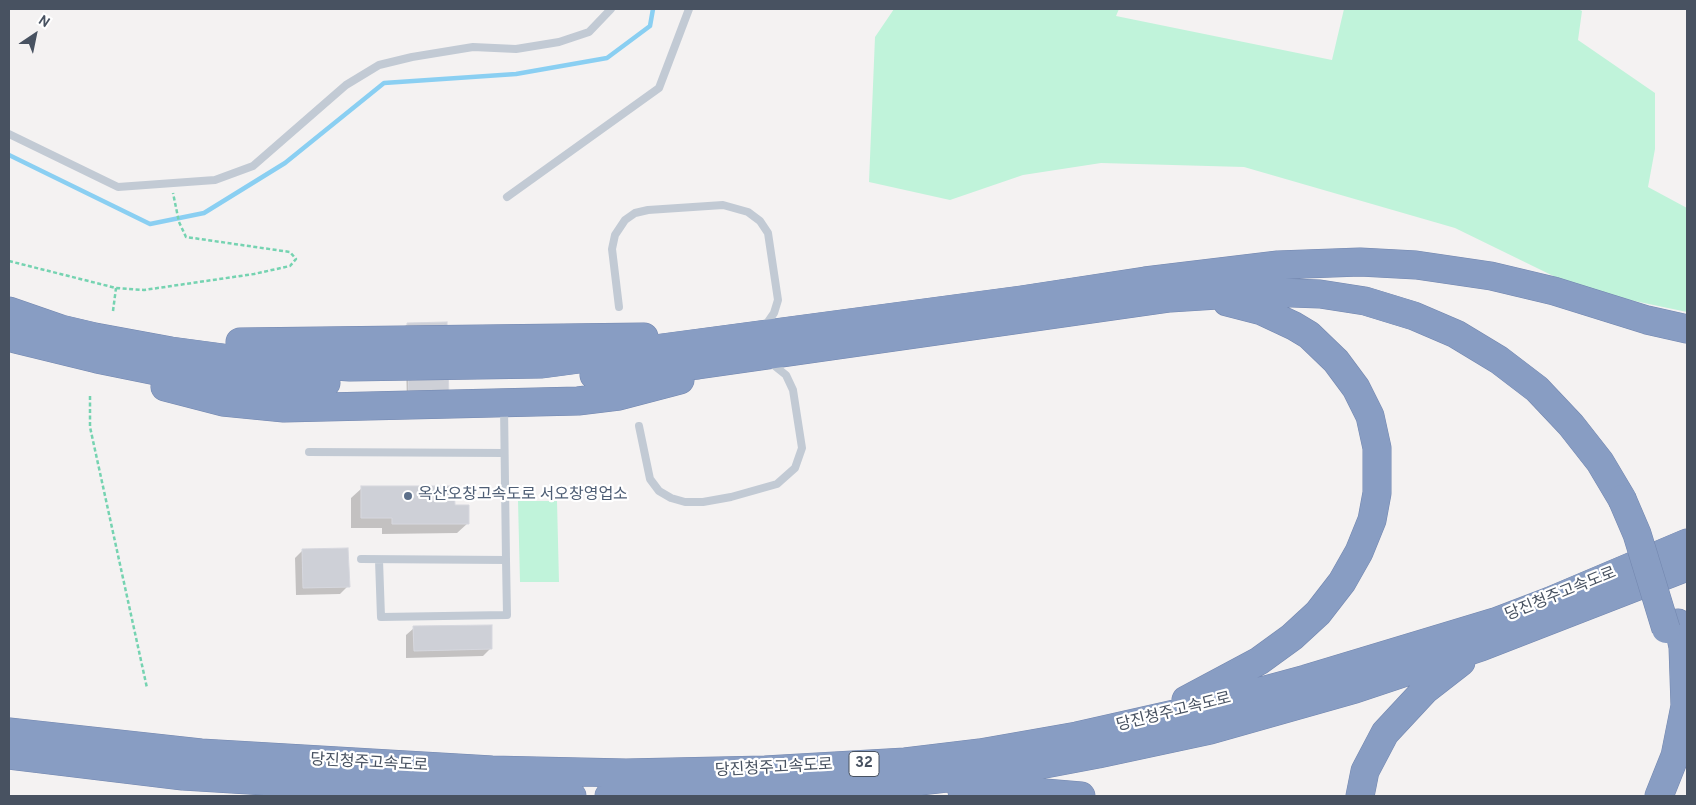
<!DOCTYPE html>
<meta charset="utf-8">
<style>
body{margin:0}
#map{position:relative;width:1696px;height:805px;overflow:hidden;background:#f4f2f2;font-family:Overpass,sans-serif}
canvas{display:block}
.frame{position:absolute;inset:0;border:10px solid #485261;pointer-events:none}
.north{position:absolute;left:10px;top:10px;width:50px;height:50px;-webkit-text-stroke:4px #fff;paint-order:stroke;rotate:34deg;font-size:14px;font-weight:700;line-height:20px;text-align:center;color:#485261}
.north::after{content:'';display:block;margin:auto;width:18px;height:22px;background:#485261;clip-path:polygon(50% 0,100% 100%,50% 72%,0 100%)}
</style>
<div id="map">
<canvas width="1696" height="805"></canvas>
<div class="frame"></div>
<div class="north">N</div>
</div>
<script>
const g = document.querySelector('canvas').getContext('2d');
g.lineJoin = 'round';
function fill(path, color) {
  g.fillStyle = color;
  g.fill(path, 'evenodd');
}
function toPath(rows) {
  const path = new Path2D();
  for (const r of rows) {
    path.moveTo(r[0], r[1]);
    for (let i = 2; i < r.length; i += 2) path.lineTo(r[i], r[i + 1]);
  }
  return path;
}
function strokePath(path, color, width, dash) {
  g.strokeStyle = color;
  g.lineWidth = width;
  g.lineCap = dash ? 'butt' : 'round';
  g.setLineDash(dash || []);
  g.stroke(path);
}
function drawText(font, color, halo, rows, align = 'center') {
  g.font = font + ' Overpass,"Noto Sans KR",sans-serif';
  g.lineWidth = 4.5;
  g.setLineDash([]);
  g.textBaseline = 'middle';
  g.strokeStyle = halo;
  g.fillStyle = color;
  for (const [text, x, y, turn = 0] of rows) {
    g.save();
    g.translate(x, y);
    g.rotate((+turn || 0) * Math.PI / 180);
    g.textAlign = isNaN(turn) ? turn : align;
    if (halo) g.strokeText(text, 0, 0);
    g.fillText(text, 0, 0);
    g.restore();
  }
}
fill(toPath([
 [894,9,1119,9,1116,16,1332,60,1344,9,1578,9,1582,11,1578,40,1655,93,1655,149,1648,187,1687,208,1687,312,1582,290,1455,228,1244,167,1101,163,1023,175,950,200,869,182,875,37],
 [518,501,557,501,559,582,520,582]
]), '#c0f3da');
fill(toPath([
 [446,323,407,403,405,326,408,324],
 [362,488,454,507,468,523,457,533,382,534,382,528,351,528,351,498],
 [303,550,348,586,340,594,296,595,295,558],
 [414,628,491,648,483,656,406,658,406,635]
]), '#0003');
strokePath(toPath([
 [9,155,150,224,204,213,285,163,384,83,516,74,607,58,650,26,653,9]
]), '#8acff2', 4.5);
const building = toPath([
 [447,322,449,400,409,401,407,323,447,322],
 [361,486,454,486,455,505,469,505,469,524,392,524,392,518,361,518,361,486],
 [348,548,350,587,303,588,302,549,348,548],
 [492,625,492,649,414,651,413,626,492,625]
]);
fill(building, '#ced0d7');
strokePath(building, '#d6d7de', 1);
const highway = toPath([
 [9,311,61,329,95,337,171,351,238,360,350,367,542,364,1021,300,1145,281,1278,265,1360,262,1416,265,1491,276,1554,291,1647,320,1687,329],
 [15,339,97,359,176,375,247,381,326,383],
 [240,342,644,337],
 [594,375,698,365,1170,298,1265,292,1320,294,1365,301,1414,316,1456,334,1499,360,1537,389,1571,425,1600,462,1622,499],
 [165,387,223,402,284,408,578,401,619,396,680,380],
 [1186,700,1259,661,1292,637,1318,613,1342,582,1359,552,1372,520,1377,493,1377,448,1370,416,1356,388,1336,361,1309,335,1294,326,1262,311,1227,302],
 [9,732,201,753,492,770,626,773,765,770,905,762,980,753,1077,736,1188,711,1306,679,1495,622,1550,601,1687,543],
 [9,755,183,776,396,789,572,796],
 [962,791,1033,792,1081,796],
 [609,796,782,792,885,785,1008,771,1098,754,1210,730,1355,689,1481,647,1687,567],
 [1360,796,1365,771,1385,733,1425,690,1461,662],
 [1659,796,1675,756,1685,706,1683,647,1678,623]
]);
strokePath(highway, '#7387af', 29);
strokePath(toPath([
 [9,261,116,288,144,290,254,274,290,266,296,259,290,252,186,237,179,222,173,193],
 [113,311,116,288],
 [90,396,90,427,147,688]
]), '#75d3b1', 2.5, [4, 2.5]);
strokePath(toPath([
 [9,134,118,187,215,180,253,166,346,85,379,65,412,57,473,47,516,49,559,42,589,32,611,9],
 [507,197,659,88,689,9],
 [619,307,612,249,615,235,625,220,635,213,648,210,723,205,748,212,760,221,768,233,778,300,774,313,765,326],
 [639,426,650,479,659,491,671,498,685,502,703,502,731,497,777,484,795,468,802,448,793,390,786,375,771,363],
 [309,452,504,453],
 [361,559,506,560,504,406],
 [379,560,381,617,507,615,506,560]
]), '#c2cad4', 8);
strokePath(highway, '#889dc3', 28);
const highwayBridge = toPath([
 [1622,499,1637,534,1666,629]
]);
strokePath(highwayBridge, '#7387af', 29, []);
strokePath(highwayBridge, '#889dc3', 28);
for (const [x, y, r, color] of [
 [408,496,5,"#5c6f8a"]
]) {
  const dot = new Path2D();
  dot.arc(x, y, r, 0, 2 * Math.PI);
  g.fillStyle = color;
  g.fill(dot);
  strokePath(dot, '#fff', 2);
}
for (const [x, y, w] of [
 [864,764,30]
]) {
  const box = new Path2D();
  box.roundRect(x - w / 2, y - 12.5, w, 25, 4);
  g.fillStyle = '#fff';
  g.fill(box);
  strokePath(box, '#485261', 1);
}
drawText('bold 15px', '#485261', null, [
 ["32",864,764]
]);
drawText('16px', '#4e5e75', '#fff', [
 ["옥산오창고속도로 서오창영업소",418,496]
], 'left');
drawText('16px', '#485261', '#fff', [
 ["당진청주고속도로",1561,595,-22],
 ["당진청주고속도로",1174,713,-14],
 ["당진청주고속도로",369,764,3],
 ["당진청주고속도로",774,769,-3]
]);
</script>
